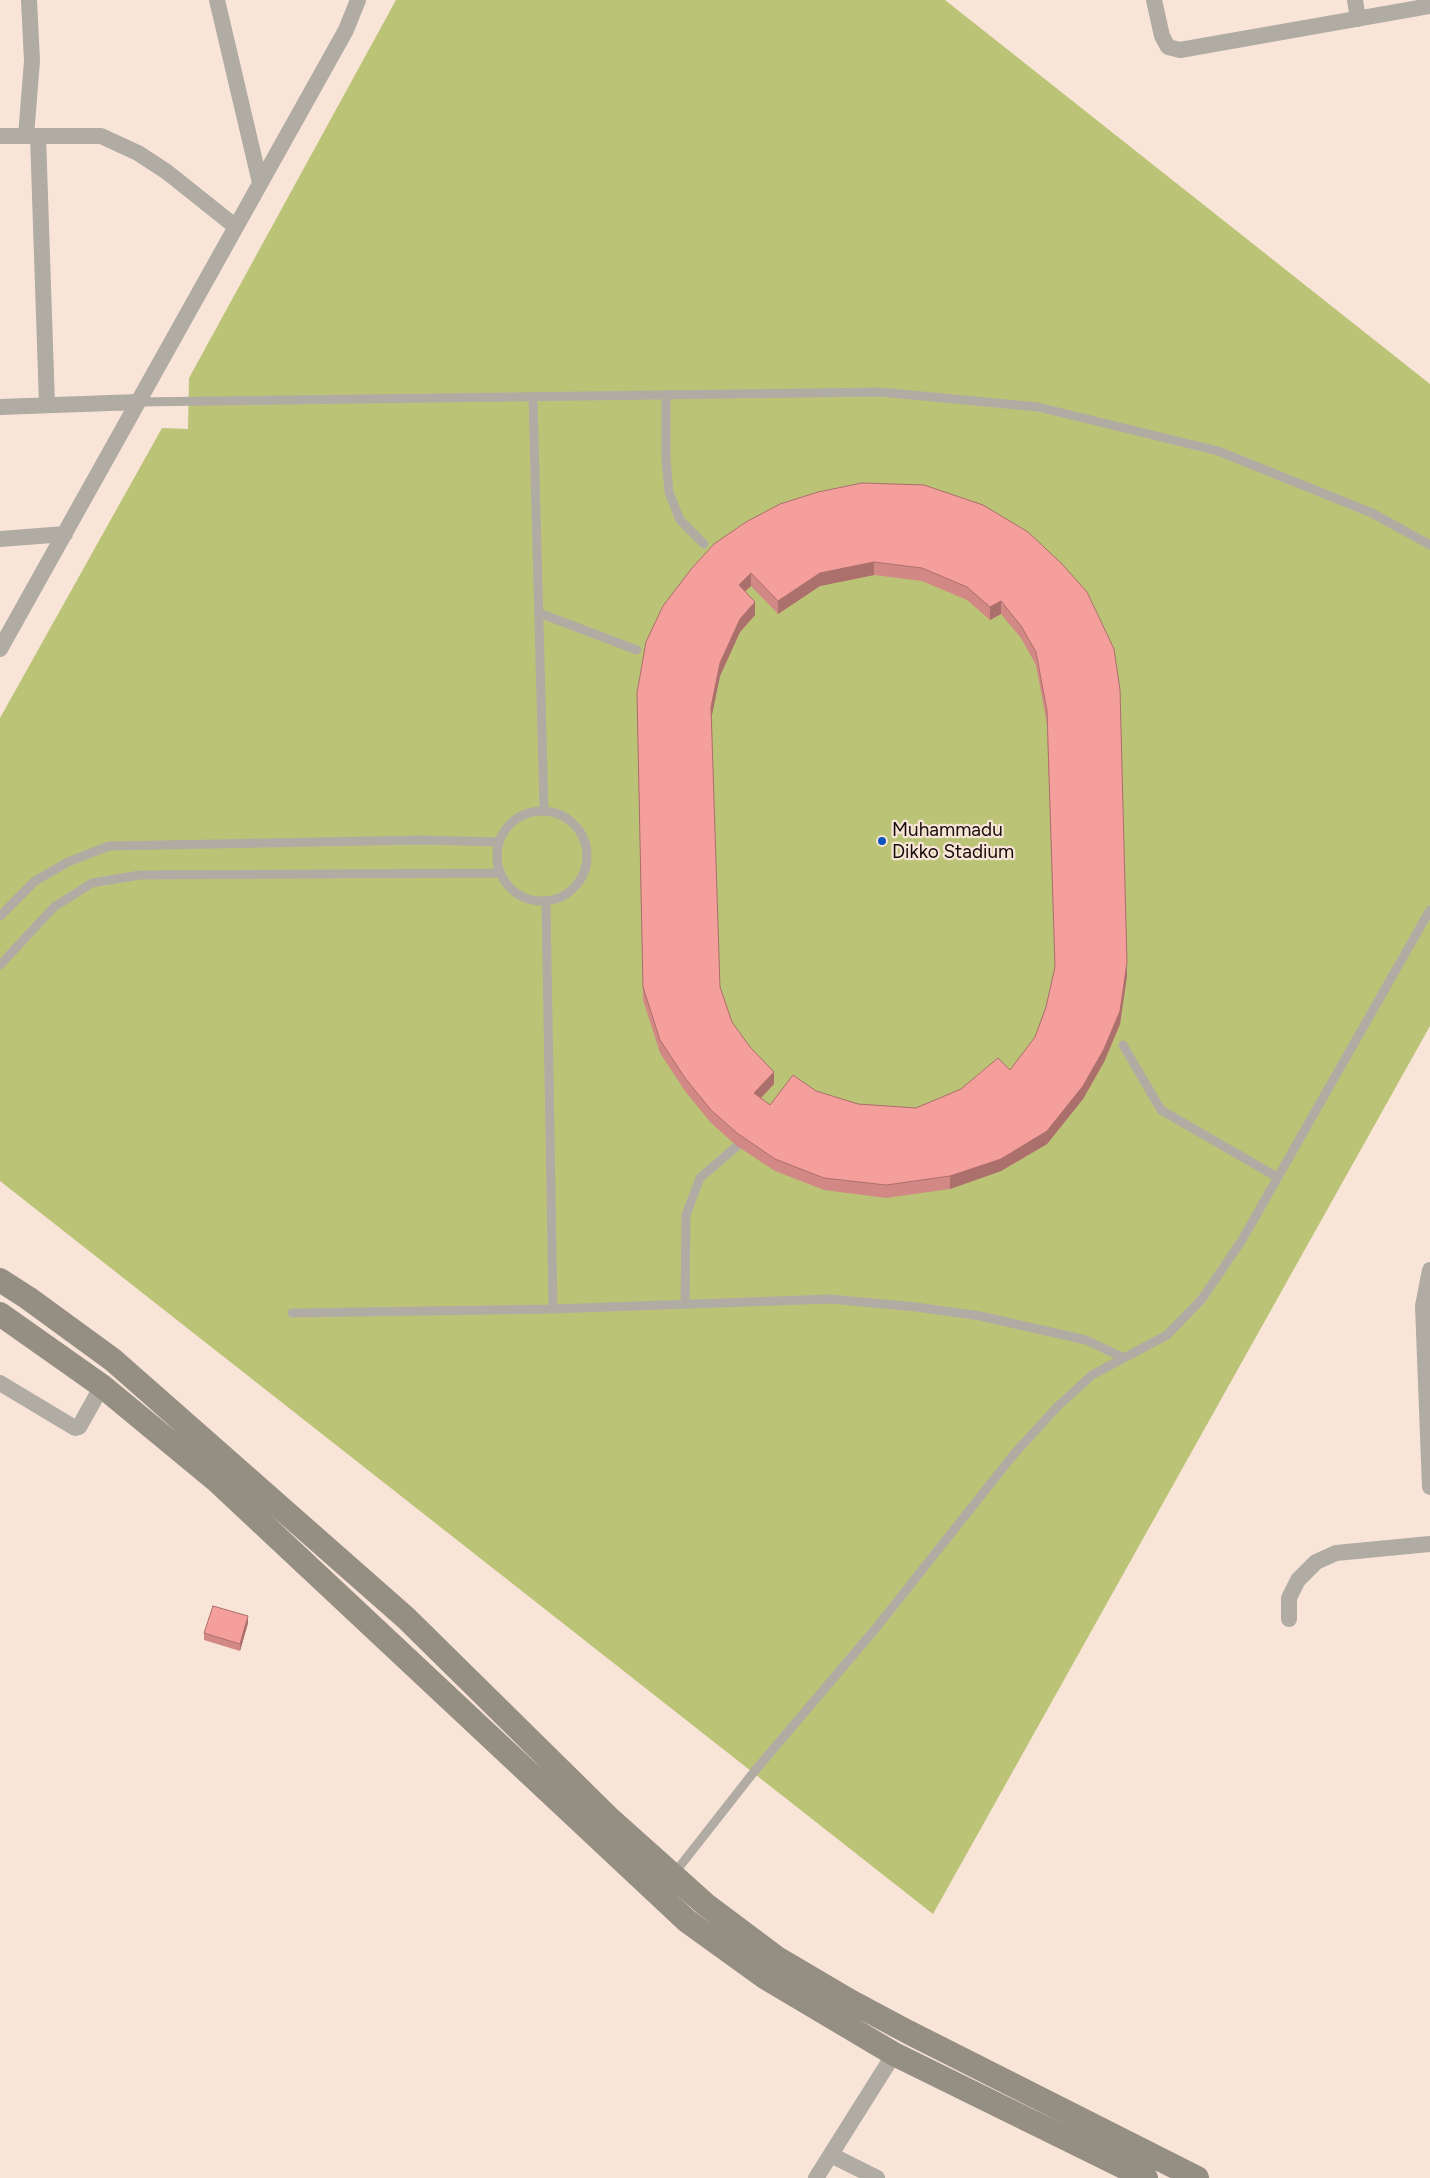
<!DOCTYPE html>
<style>
body{margin:0}
canvas{display:block;background:#f9e4d8}
</style>
<canvas width="1430" height="2178"></canvas>
<script>
const g = document.querySelector('canvas').getContext('2d');
g.lineJoin = 'round';
function fill(path, color) {
  g.fillStyle = color;
  g.fill(path, 'evenodd');
}
function toPath(rows) {
  const path = new Path2D();
  for (const r of rows) {
    if (r.length === 3) {
      path.moveTo(r[0] + r[2], r[1]);
      path.arc(r[0], r[1], r[2], 0, 2 * Math.PI);
      continue;
    }
    path.moveTo(r[0], r[1]);
    for (let i = 2; i < r.length; i += 2) path.lineTo(r[i], r[i + 1]);
  }
  return path;
}
function strokePath(path, color, width, dash) {
  g.strokeStyle = color;
  g.lineWidth = width;
  g.lineCap = dash ? 'butt' : 'round';
  g.setLineDash(dash || []);
  g.stroke(path);
}
function drawText(font, color, halo, rows, align = 'center') {
  g.font = font + ' Figtree,sans-serif';
  g.lineWidth = 4.5;
  g.setLineDash([]);
  g.textBaseline = 'middle';
  g.strokeStyle = halo;
  g.fillStyle = color;
  for (const [text, x, y, turn = 0] of rows) {
    g.save();
    g.translate(x, y);
    g.rotate((+turn || 0) * Math.PI / 180);
    g.textAlign = isNaN(turn) ? turn : align;
    if (halo) g.strokeText(text, 0, 0);
    g.fillText(text, 0, 0);
    g.restore();
  }
}
fill(toPath([
 [396,0,945,0,1430,384,1430,1026,933,1914,0,1181,0,718,162,428,188,429,189,378]
]), '#bbc476');
strokePath(toPath([
 [666,396,666,458,669,492,680,520,704,544],
 [533,398,544,810],
 [138,402,880,392,1038,407,1218,451,1372,513,1430,545],
 [539,613,637,650],
 [542,856,45],
 [546,901,553,1309],
 [0,916,35,881,68,862,109,846,422,840,499,842],
 [0,965,54,907,92,883,140,875,501,873],
 [1123,1045,1161,1110,1277,1177],
 [685,1304,686,1215,700,1178,737,1146],
 [292,1313,553,1309,830,1299,916,1307,980,1316,1086,1340,1124,1358],
 [673,1875,753,1773,876,1628,1014,1454,1057,1407,1092,1375,1167,1335,1202,1299,1242,1240,1430,910]
]), '#b0aca4', 9);
strokePath(toPath([
 [217,0,260,183],
 [1154,0,1162,36,1168,47,1180,50,1430,6],
 [1355,0,1358,19],
 [0,136,101,136,138,153,167,172,236,227],
 [26,136,32,61,29,0],
 [38,136,47,405],
 [0,407,138,402],
 [0,539,65,534],
 [0,649,346,30,358,0],
 [1430,1270,1423,1306,1430,1487],
 [0,1383,75,1428,79,1427,102,1386],
 [1289,1619,1289,1598,1298,1580,1316,1562,1336,1553,1430,1544],
 [831,2155,877,2178],
 [816,2178,894,2054]
]), '#b0aca4', 16);
strokePath(toPath([
 [0,1280,28,1298,113,1360,406,1618,610,1819,705,1904,777,1958,850,2001,908,2032,1197,2178],
 [0,1314,102,1386,217,1481,687,1921,766,1978,894,2054,1146,2178]
]), '#958e83', 24);
fill(toPath([
 [862,483,1120,690,1127,976,1120,1024,1104,1062,1083,1099,1047,1144,1001,1171,950,1189,886,1198,824,1190,775,1171,737,1146,711,1123,685,1091,660,1053,643,1000,637,705,646,642],
 [874,575,922,581,967,600,990,620,1001,614,1021,638,1036,665,1047,724,1055,968,1046,1007,1035,1037,1010,1070,916,1108,858,1104,816,1091,770,1105,761,1098,774,1084,732,1022,720,987,711,718,720,676,740,632,755,615,745,591,751,586,778,614,820,586],
 [248,1623,240,1651,204,1640,204,1633]
]), '#d28985');
fill(toPath([
 [874,562,874,575,820,586,778,614,778,601,820,573],
 [751,573,751,586,739,597,739,585],
 [1001,601,1001,614,990,620,990,607],
 [755,602,755,615,740,632,720,676,711,720,711,707,720,663,740,619],
 [1127,963,1127,976,1120,1024,1104,1062,1083,1099,1047,1144,1001,1171,950,1189,950,1176],
 [774,1072,774,1084,754,1105,754,1093],
 [248,1616,248,1623,240,1651,240,1644]
]), '#ab6f6c');
const building = toPath([
 [862,483,924,485,983,505,1028,532,1061,563,1087,592,1114,649,1120,690,1127,963,1120,1011,1104,1049,1083,1086,1047,1131,1001,1159,950,1176,886,1185,824,1178,775,1159,737,1133,711,1110,685,1078,660,1040,643,987,637,693,646,642,663,606,692,568,714,544,746,522,780,504,818,492,862,483],
 [874,562,922,568,967,587,990,607,1001,601,1021,626,1036,652,1047,711,1055,967,1046,1007,1035,1037,1010,1070,998,1058,961,1089,916,1108,858,1104,816,1091,793,1075,770,1105,754,1093,774,1072,750,1047,732,1022,720,987,711,707,720,663,740,619,755,602,739,585,751,573,778,601,820,573,874,562],
 [213,1606,248,1616,240,1644,204,1633,213,1606]
]);
fill(building, '#f49f9b');
strokePath(building, '#ab6f6c', 1);
for (const [x, y, r, color] of [
 [882,841,5,"#0e54bf"]
]) {
  const dot = new Path2D();
  dot.arc(x, y, r, 0, 2 * Math.PI);
  g.fillStyle = color;
  g.fill(dot);
  strokePath(dot, '#f9e4d8', 2);
}
drawText('19px', '#140d09', '#f9e4d8', [
 ["Muhammadu",892,830],
 ["Dikko Stadium",892,852]
], 'left');
</script>
